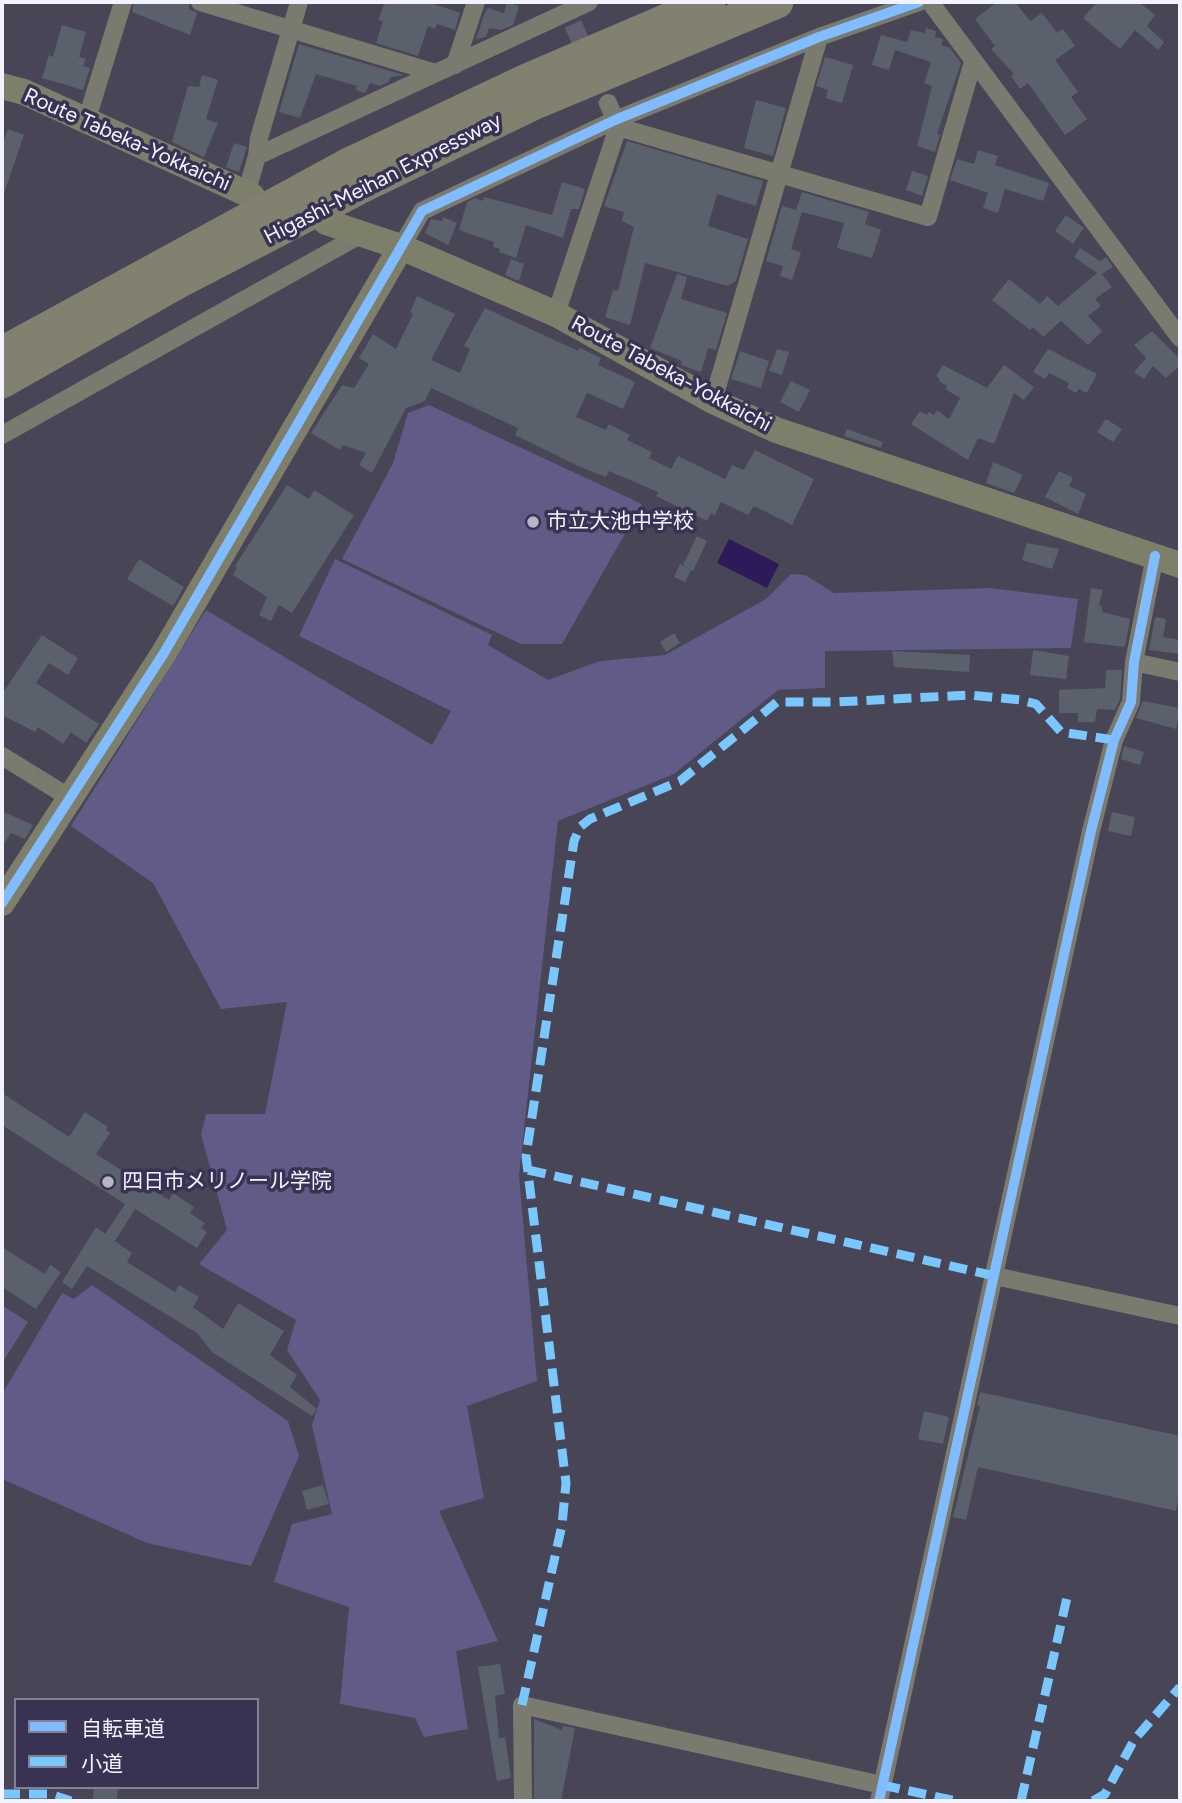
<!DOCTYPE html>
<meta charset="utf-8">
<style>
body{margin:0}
#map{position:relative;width:1182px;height:1803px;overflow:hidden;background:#474556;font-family:Figtree,"Noto Sans JP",sans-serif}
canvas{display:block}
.frame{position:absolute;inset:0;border:4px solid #f3f2ff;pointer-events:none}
.legend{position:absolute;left:14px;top:1698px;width:245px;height:91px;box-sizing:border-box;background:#383353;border:2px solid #837f98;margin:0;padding:9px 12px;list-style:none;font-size:21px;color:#f3f2ff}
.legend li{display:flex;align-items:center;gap:14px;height:35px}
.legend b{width:35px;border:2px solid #837f98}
</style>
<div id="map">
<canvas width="1182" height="1803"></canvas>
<div class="frame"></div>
<ul class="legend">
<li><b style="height:9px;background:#80bcff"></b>自転車道</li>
<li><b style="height:9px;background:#7ac7fe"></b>小道</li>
</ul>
</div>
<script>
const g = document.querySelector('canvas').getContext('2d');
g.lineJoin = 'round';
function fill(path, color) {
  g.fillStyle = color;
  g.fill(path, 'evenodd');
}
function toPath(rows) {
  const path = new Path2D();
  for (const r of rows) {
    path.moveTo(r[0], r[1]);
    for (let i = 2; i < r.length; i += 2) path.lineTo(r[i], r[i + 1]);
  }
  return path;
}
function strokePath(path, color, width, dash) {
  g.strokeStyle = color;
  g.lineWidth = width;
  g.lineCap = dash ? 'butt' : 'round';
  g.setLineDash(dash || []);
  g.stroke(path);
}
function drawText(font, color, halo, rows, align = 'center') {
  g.font = font + ' Figtree,"Noto Sans JP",sans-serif';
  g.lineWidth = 7;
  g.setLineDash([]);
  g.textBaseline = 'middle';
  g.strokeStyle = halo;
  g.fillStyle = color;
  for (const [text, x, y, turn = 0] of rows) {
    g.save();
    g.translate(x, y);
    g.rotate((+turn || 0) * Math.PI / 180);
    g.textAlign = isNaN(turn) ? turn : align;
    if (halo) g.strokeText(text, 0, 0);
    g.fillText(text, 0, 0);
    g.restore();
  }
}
fill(toPath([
 [429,405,642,504,562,644,521,644,342,559,393,463,408,413],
 [335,559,492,635,488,645,548,680,600,661,665,655,766,599,791,574,805,575,834,593,990,588,1078,599,1071,648,825,651,825,688,778,690,674,774,558,821,519,1175,537,1381,467,1406,484,1498,439,1511,498,1641,456,1651,468,1729,424,1737,415,1718,340,1704,349,1607,274,1582,292,1524,332,1514,312,1425,320,1400,287,1350,296,1320,199,1264,227,1230,201,1134,206,1114,265,1114,287,1002,221,1009,153,883,71,826,206,610,432,745,451,711,299,636],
 [92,1285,288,1421,299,1456,251,1566,147,1543,2,1479,2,1394,62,1293,74,1299],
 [2,1305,28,1322,2,1363]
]), '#615b87');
fill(toPath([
 [729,539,779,564,767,588,717,563]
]), '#2d1a59');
fill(toPath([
 [134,2,189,4,189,9,197,13,190,35,132,12],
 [385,2,428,2,460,13,455,30,437,24,435,29,428,26,418,56,376,43,383,21,378,20],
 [507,2,519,6,513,25,501,30,489,28,486,37,476,39,485,12,488,8,504,13],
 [997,2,1015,2,1030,21,1042,13,1057,33,1063,29,1075,46,1055,60,1078,92,1071,97,1087,119,1065,135,1028,83,1020,89,1011,76,1014,74,991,49,995,46,975,19],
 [1097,2,1139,2,1155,15,1147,26,1164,42,1158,50,1135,30,1120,49,1083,18],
 [62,25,86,32,79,57,86,59,83,66,90,68,83,90,42,78,49,55,53,57],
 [926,28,936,31,935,37,943,39,941,45,950,48,961,63,937,134,940,135,935,152,917,146,932,86,924,83,931,62,895,50,889,70,872,65,881,35,907,42,911,30,925,33],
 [299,44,404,75,390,77,389,82,380,86,370,83,365,93,356,90,357,86,316,74,300,118,279,112],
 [825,57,853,65,842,103,826,98,828,90,816,86],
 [202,75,218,80,206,119,218,123,204,157,172,142,188,86,199,87],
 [756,100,786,108,773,156,744,148],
 [8,129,24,135,4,193,2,146],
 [627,141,763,181,756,206,717,194,708,226,748,239,736,281,728,286,645,263,630,325,605,317,613,290,618,291,634,227,622,221,624,212,604,206],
 [234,143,247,147,239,172,226,167],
 [978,150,998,156,995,165,1049,183,1043,201,1005,189,998,213,983,208,988,193,950,180,957,159,974,164],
 [912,171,928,176,922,196,906,190],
 [562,182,585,189,579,209,571,209,563,238,526,225,516,258,499,252,500,249,493,247,494,242,459,230,467,202,475,198,483,201,484,197,552,215],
 [802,192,869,212,865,224,881,230,872,258,837,248,844,223,802,212,791,249,801,252,792,280,780,276,783,266,766,261,782,206,796,210],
 [1066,215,1084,228,1073,244,1055,231],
 [443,217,457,223,448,245,425,233,431,219,442,221],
 [1080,248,1100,261,1106,257,1113,267,1102,274,1112,287,1095,299,1101,306,1088,316,1102,331,1088,345,1061,321,1043,337,1033,327,1030,330,992,300,1009,279,1040,304,1047,296,1058,306,1097,273,1074,257],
 [511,259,524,264,519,281,505,275],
 [677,274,687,277,681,299,727,313,716,350,708,348,701,372,681,365,682,361,650,348],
 [417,296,455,314,431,360,460,373,470,349,464,346,485,308,578,351,580,348,601,358,598,365,635,382,623,409,587,393,576,417,606,430,609,424,630,435,627,440,652,452,649,458,671,469,678,456,725,479,732,465,744,470,755,450,814,479,792,525,754,506,748,515,721,502,715,515,711,513,707,521,656,496,658,492,609,471,606,477,580,467,515,435,518,428,431,388,425,401,406,408,372,473,359,465,366,453,343,445,340,450,311,433,342,385,354,388,369,364,359,358,373,334,396,349,413,314,410,312],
 [1152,331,1180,359,1180,366,1166,378,1153,366,1144,379,1134,372,1146,358,1134,345],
 [777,349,789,352,782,375,769,371],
 [1048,349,1097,374,1087,393,1079,389,1076,393,1067,388,1069,383,1049,373,1045,379,1033,372],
 [740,351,769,361,761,388,731,379],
 [943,365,987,388,1004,365,1034,387,1024,400,1014,393,994,444,978,438,968,460,911,424,920,411,927,415,929,412,934,415,937,410,949,419,960,398,945,389,947,386,939,381,940,379,936,376],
 [791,381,810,390,799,412,780,402],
 [1106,419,1122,429,1113,442,1097,432],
 [847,429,883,442,881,448,844,436],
 [993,462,1023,475,1014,493,986,483],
 [1059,471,1073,478,1069,486,1086,494,1078,514,1045,497],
 [287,485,309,499,314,490,354,515,292,613,279,605,271,621,259,615,267,597,233,575,237,568,235,566],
 [697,536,707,541,693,571,683,565],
 [1027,543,1059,549,1052,569,1022,560],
 [139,559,184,587,173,606,127,579],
 [680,564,691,570,685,582,674,577],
 [1091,588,1103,590,1099,605,1102,606,1102,612,1130,619,1125,647,1084,642],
 [1155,617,1166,619,1163,637,1180,640,1180,654,1149,650],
 [674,633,680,643,666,652,660,642],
 [42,635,78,658,68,675,49,663,36,683,99,724,86,743,71,732,63,744,38,727,35,732,2,715,2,694],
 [1033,650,1069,656,1066,679,1030,675],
 [892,651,970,655,969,672,894,667],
 [1106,670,1122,670,1120,699,1115,710,1097,709,1095,722,1078,722,1078,713,1059,713,1059,690,1105,688],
 [1143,701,1180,708,1176,729,1136,718],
 [1124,746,1144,752,1140,765,1121,759],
 [2,811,33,825,25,839,11,833,2,847],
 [1112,812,1135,817,1131,836,1108,831],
 [2,1093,69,1137,85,1112,108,1127,106,1130,110,1133,96,1154,169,1200,173,1193,194,1207,190,1213,205,1223,201,1228,207,1232,197,1248,135,1209,115,1241,132,1253,127,1262,175,1292,179,1285,199,1297,193,1307,223,1329,238,1303,284,1331,270,1355,297,1375,290,1387,317,1409,312,1416,212,1352,197,1333,87,1266,72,1289,62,1282,96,1227,105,1234,125,1204,2,1125],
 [2,1247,45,1274,50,1265,61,1272,36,1309,2,1287],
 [980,1392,1180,1436,1180,1490,1176,1511,978,1467,966,1520,953,1517,980,1406,977,1405],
 [924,1411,949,1417,943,1444,918,1439],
 [323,1485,329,1504,307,1510,302,1491],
 [500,1664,505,1694,495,1696,499,1738,505,1737,511,1778,497,1781,478,1667],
 [534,1719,562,1730,563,1726,575,1728,561,1801,534,1801],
 [94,1787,118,1787,117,1801,93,1800]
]), '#5a616d');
strokePath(toPath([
 [573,24,608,103]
]), '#615f6f', 18, [18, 9]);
strokePath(toPath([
 [200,2,436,73],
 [930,2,1180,338],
 [455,65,476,2],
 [86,122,123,2],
 [618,127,928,217,973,62],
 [257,156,259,138,299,2],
 [246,194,257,156,589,2],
 [401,247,422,211,615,120,819,37,919,2],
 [556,314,618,127,608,103],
 [713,401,819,37],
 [2,435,362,234],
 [1134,662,1180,672],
 [2,756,70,798],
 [995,1276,1180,1316],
 [523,1801,522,1705,882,1785],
 [879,1801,1091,831,1114,740,1131,702,1134,662,1155,556]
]), '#7a7a6e', 18);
strokePath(toPath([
 [2,86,24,92,252,196],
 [326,222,401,247,556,314,713,401,776,430,1180,565],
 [2,903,164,653,401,247]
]), '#7e7f6b', 26);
strokePath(toPath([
 [2,353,347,165,527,80,709,2],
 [2,382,182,280,357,189,535,103,777,2]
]), '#82816f', 33);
strokePath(toPath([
 [528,1170,995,1276],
 [522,1705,562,1525,566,1483,526,1156,574,841,580,827,590,819,680,781,777,702,837,702,969,695,1021,700,1036,704,1061,732,1114,740],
 [882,1785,956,1801],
 [2,1794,50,1794,71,1801],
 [1021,1801,1068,1593],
 [1093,1801,1105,1794,1134,1740,1180,1687]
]), '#7ac7fe', 9, [18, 9]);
strokePath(toPath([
 [2,903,164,653,422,211,615,120,819,37,919,2],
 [879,1801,1091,831,1114,740,1131,702,1134,662,1155,556]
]), '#80bcff', 10);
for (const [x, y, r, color] of [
 [533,522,7,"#b7b5c4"],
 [108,1182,7,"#b7b5c4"]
]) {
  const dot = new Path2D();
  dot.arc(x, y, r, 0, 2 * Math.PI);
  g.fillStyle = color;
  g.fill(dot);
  strokePath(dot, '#383353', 2.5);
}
drawText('21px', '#f3f2ff', '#383353', [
 ["Route Tabeka-Yokkaichi",127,140,24],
 ["Higashi-Meihan Expressway",383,179,-27],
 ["Route Tabeka-Yokkaichi",671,374,28]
]);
drawText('21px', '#f3f2ff', '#383353', [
 ["市立大池中学校",547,522],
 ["四日市メリノール学院",122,1182]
], 'left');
</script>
